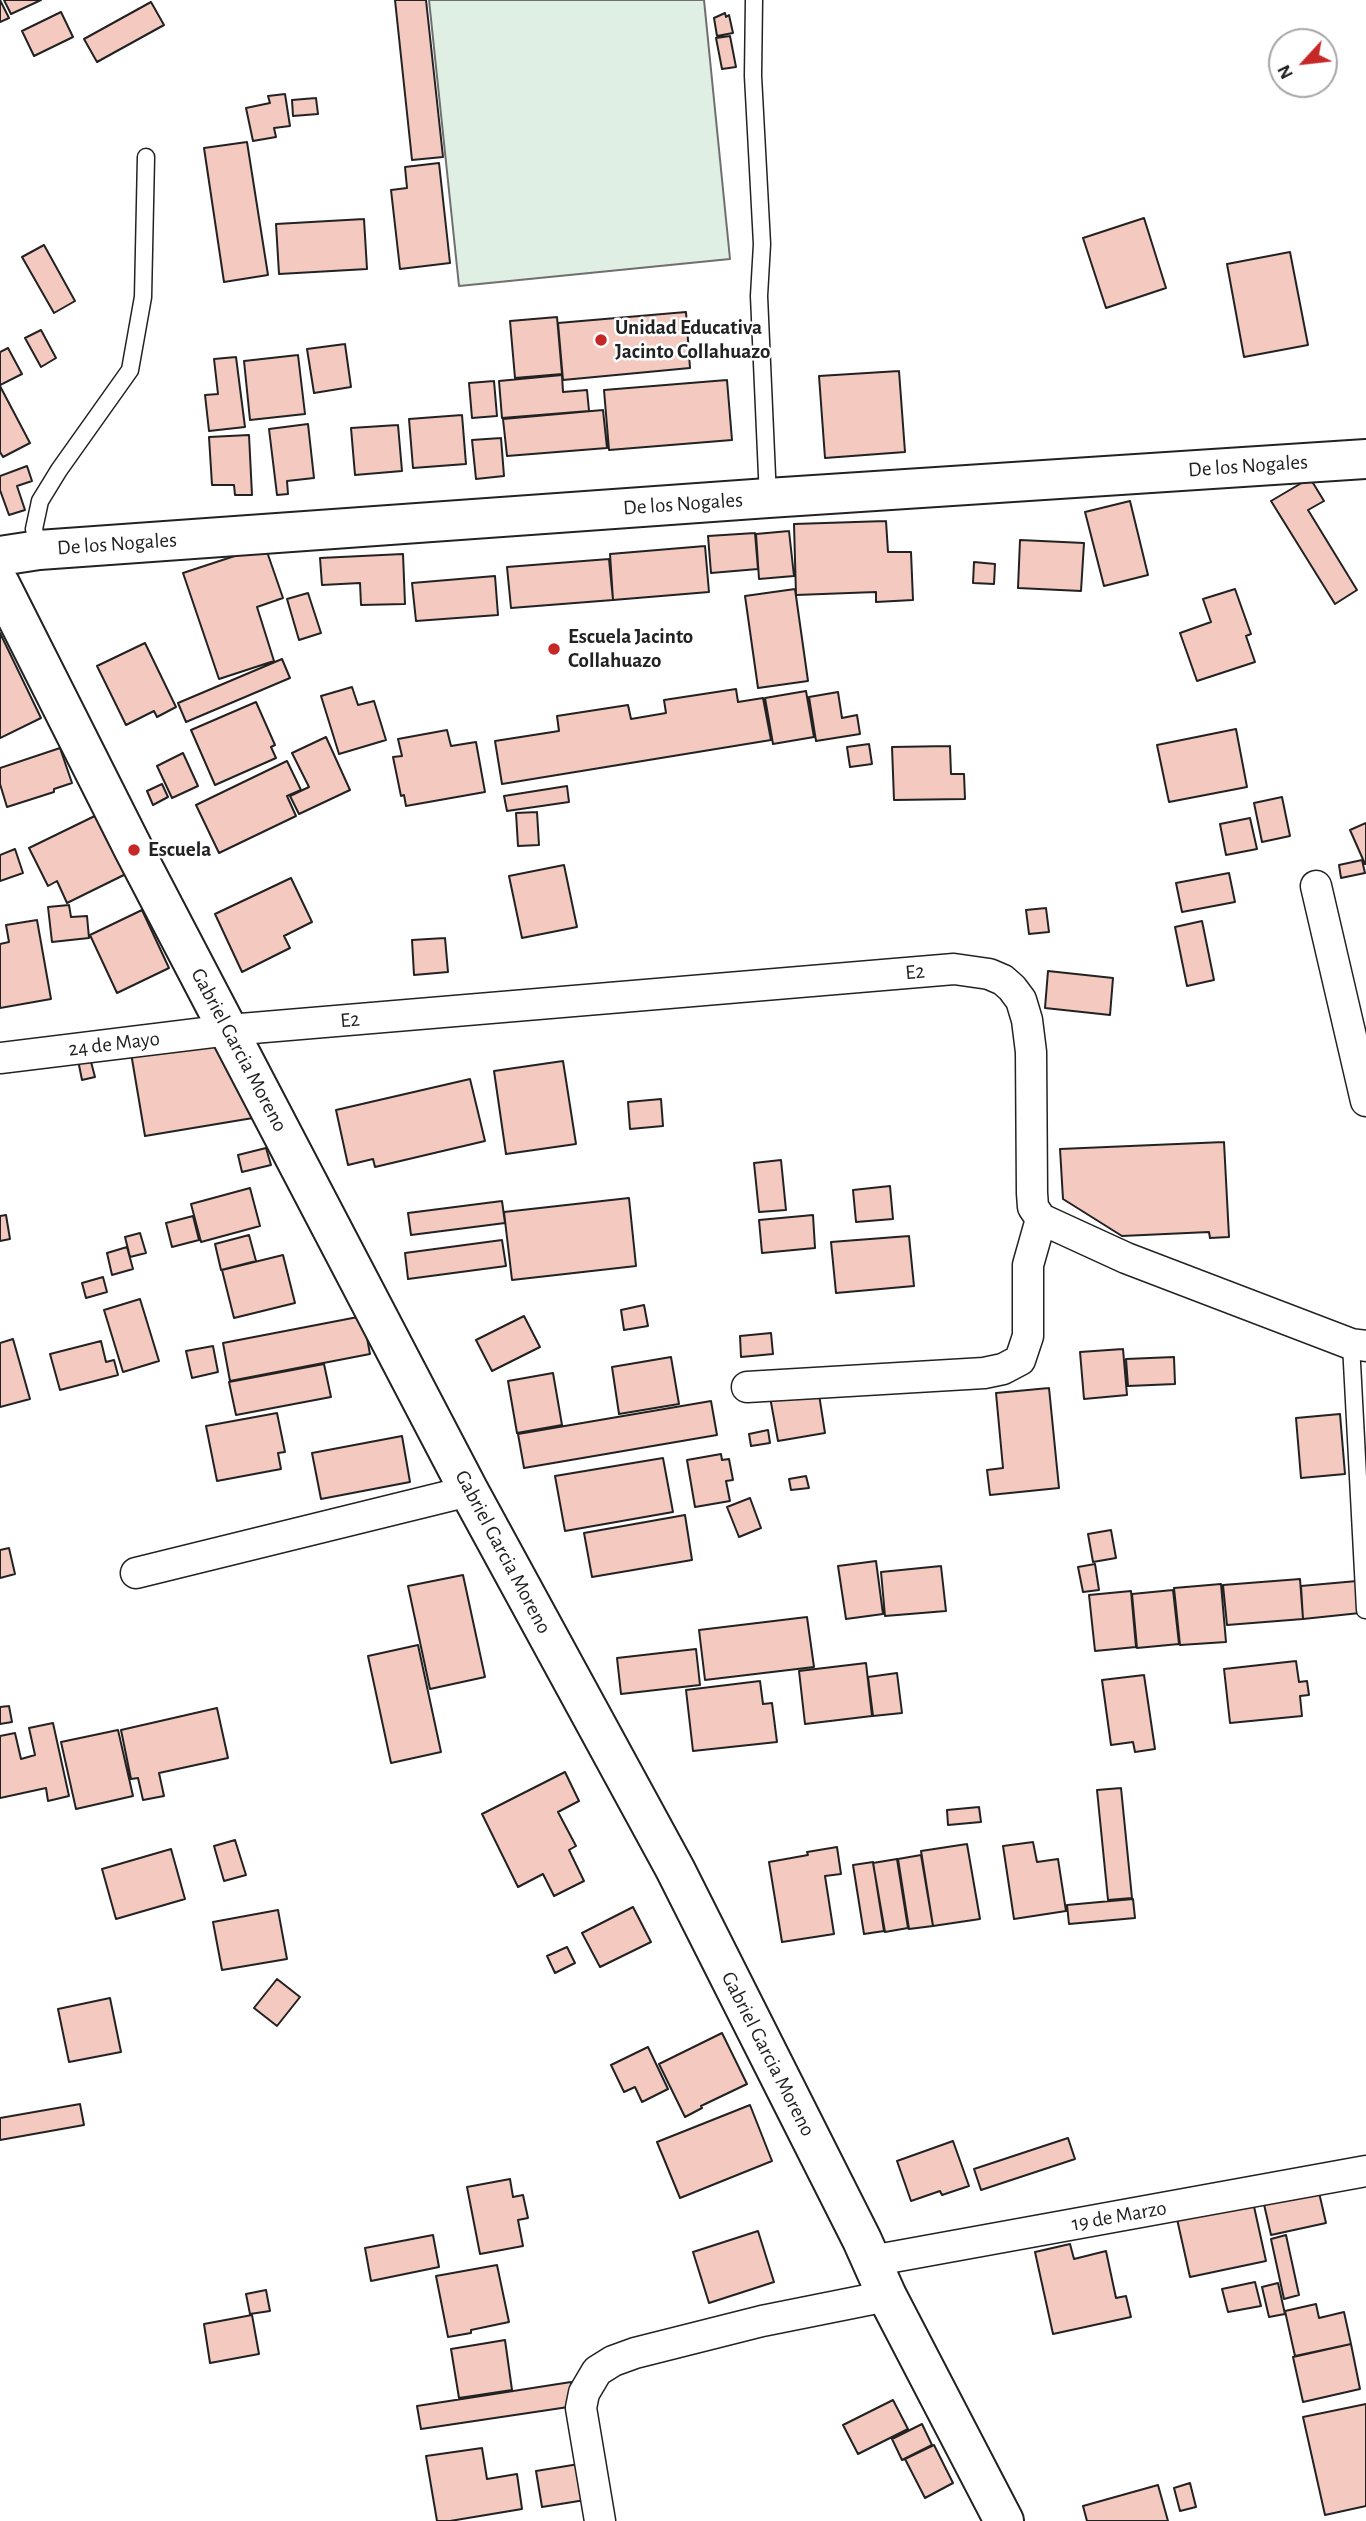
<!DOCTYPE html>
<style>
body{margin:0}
#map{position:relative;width:1366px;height:2521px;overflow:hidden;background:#fff;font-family:"Alegreya Sans",sans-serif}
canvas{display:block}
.north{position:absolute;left:1268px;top:28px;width:70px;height:70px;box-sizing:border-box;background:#fff;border:2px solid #a7a7a7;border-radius:50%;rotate:243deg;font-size:19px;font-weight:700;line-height:28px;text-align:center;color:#222}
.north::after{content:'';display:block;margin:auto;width:24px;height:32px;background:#c62828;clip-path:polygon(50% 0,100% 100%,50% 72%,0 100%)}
</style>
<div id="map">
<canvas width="1366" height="2521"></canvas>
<div class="north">N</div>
</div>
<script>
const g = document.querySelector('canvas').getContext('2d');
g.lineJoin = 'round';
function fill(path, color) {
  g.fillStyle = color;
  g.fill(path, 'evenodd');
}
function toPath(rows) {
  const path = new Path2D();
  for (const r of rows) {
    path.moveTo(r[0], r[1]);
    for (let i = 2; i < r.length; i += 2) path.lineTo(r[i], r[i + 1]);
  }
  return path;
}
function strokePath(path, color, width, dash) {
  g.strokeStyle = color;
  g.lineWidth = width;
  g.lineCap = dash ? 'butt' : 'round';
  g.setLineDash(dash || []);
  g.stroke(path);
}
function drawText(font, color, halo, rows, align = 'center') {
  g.font = font + ' "Alegreya Sans",sans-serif';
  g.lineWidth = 5;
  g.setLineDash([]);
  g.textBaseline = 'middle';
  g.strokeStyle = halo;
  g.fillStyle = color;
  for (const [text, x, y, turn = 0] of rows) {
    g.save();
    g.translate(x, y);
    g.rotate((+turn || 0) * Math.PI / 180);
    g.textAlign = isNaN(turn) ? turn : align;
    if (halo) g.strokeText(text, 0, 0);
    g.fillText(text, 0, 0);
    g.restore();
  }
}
const green = toPath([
 [429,0,704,0,730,259,459,286,429,0]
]);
fill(green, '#e0efe3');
strokePath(green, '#6f6f6f', 2);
const building = toPath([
 [0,0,9,18,0,22,0,0],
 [4,0,41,0,11,14,4,0],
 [395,0,426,0,443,157,412,160,395,0],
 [151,2,164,25,97,62,84,39,151,2],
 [61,12,73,37,34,56,22,31,61,12],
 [725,13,726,17,729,15,733,33,717,36,714,18,725,13],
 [730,36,736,67,722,69,716,38,730,36],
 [285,94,290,126,274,128,276,137,253,141,246,108,270,103,268,96,285,94],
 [316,98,318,114,293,116,292,100,316,98],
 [247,142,268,275,224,282,204,148,247,142],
 [439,163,450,263,400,269,391,190,407,188,405,167,439,163],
 [1144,218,1166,288,1106,308,1083,238,1144,218],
 [364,219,367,269,279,274,276,224,364,219],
 [44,245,75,301,54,313,22,257,44,245],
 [1290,252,1308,345,1244,357,1227,264,1290,252],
 [686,312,690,368,563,380,558,323,686,312],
 [557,317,562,374,515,378,510,321,557,317],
 [41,330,56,358,41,367,25,338,41,330],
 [345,344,351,387,314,393,307,349,345,344],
 [8,348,22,374,0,385,0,352,8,348],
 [298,355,305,414,250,420,244,361,298,355],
 [236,357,245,427,209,431,205,395,218,394,214,359,236,357],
 [899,371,905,452,825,458,819,376,899,371],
 [562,375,563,392,587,390,589,411,502,418,499,381,562,375],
 [727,380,732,440,609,450,604,390,727,380],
 [494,381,497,416,472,418,469,383,494,381],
 [0,386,30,443,3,457,0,452,0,386],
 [603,410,607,448,507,456,503,419,603,410],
 [462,415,466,464,413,468,409,419,462,415],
 [308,424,314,478,287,481,288,494,277,495,269,429,308,424],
 [398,425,402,471,355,475,351,428,398,425],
 [249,435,252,495,235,495,234,485,212,485,209,437,249,435],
 [501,438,504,476,476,479,472,440,501,438],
 [27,466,32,481,17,486,25,510,9,515,0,490,0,476,27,466],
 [1310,478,1324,501,1308,510,1357,590,1335,604,1271,501,1310,478],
 [1130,501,1148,575,1104,586,1085,512,1130,501],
 [886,521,888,552,911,552,913,600,876,602,876,592,796,595,794,524,886,521],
 [789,531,794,576,759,579,756,534,789,531],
 [755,533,758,569,711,573,708,536,755,533],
 [1020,540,1084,543,1081,591,1018,588,1020,540],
 [265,546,283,598,257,607,274,661,219,679,183,573,265,546],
 [705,546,709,592,613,600,610,554,705,546],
 [403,554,405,604,361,605,360,583,322,585,320,558,403,554],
 [609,559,613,600,511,608,507,567,609,559],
 [974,562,995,564,994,584,973,583,974,562],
 [495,576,498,615,416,621,412,583,495,576],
 [795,589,808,681,758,688,745,596,795,589],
 [1235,589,1251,634,1246,636,1255,662,1197,681,1180,633,1211,622,1203,599,1235,589],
 [308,593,321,633,299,640,287,599,308,593],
 [0,633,41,718,0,738,0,633],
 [145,643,176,707,157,717,154,711,126,725,97,666,145,643],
 [282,659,290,678,186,722,178,703,282,659],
 [352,687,358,705,374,701,386,740,339,754,321,696,352,687],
 [736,689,738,702,763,698,771,740,502,784,495,741,559,731,557,716,628,705,631,719,666,713,664,700,736,689],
 [806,691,814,737,773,744,765,698,806,691],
 [838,692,842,718,857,715,860,734,816,741,809,697,838,692],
 [256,702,275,745,271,747,276,758,215,785,191,730,256,702],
 [1236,729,1247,787,1169,802,1157,745,1236,729],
 [447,730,451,746,476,742,485,792,406,806,404,795,401,796,393,757,402,756,398,739,447,730],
 [326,737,350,790,299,814,290,796,309,787,292,753,326,737],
 [869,744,872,764,850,767,847,747,869,744],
 [950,746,951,774,964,774,965,799,894,800,892,747,950,746],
 [60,748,72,783,54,789,54,792,7,807,0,784,0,768,60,748],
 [183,753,198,786,172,798,157,766,183,753],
 [287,761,301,790,287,796,296,816,219,853,196,805,287,761],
 [162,784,168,797,153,805,147,791,162,784],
 [567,786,569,802,507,811,504,796,567,786],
 [1282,797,1290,836,1262,842,1254,803,1282,797],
 [105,811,134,870,67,903,57,881,48,886,29,848,105,811],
 [537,812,539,845,518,846,516,813,537,812],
 [1250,818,1257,849,1226,855,1220,824,1250,818],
 [1366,823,1366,864,1365,864,1350,830,1366,823],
 [15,849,23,873,0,881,0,855,15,849],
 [1362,860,1365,873,1341,878,1339,865,1362,860],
 [564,865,577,927,522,938,509,876,564,865],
 [1229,873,1235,902,1182,912,1176,883,1229,873],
 [291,878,312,922,284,936,290,948,242,972,215,914,291,878],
 [69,905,71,917,87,916,89,938,52,942,48,907,69,905],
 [1046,908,1049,932,1029,934,1026,910,1046,908],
 [142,910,169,968,117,993,90,935,142,910],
 [37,920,51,999,0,1008,0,944,9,942,6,925,37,920],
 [1202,921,1214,980,1187,986,1175,927,1202,921],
 [445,938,448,972,414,975,412,940,445,938],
 [1048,971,1113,978,1110,1015,1045,1008,1048,971],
 [220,1038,253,1118,145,1136,131,1053,220,1038],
 [90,1058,95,1077,82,1080,78,1060,90,1058],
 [563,1061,576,1144,506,1154,494,1071,563,1061],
 [470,1079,485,1141,375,1167,373,1159,348,1165,336,1110,470,1079],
 [661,1099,663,1126,630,1129,628,1102,661,1099],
 [1224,1142,1229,1237,1210,1238,1209,1232,1122,1236,1063,1199,1060,1149,1224,1142],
 [266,1148,271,1165,242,1172,238,1155,266,1148],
 [781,1160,786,1210,759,1212,754,1163,781,1160],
 [890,1186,893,1219,856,1222,853,1190,890,1186],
 [250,1188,260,1226,201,1242,191,1204,250,1188],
 [629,1198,636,1266,512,1280,504,1212,629,1198],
 [502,1201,505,1223,411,1235,408,1213,502,1201],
 [6,1215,10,1239,0,1241,0,1216,6,1215],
 [813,1215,815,1248,762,1253,759,1220,813,1215],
 [193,1216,199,1240,172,1247,166,1223,193,1216],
 [140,1233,146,1253,130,1257,125,1237,140,1233],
 [249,1235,256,1261,221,1270,215,1244,249,1235],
 [909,1236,914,1286,836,1293,831,1242,909,1236],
 [502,1240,506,1266,408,1279,405,1253,502,1240],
 [127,1247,133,1269,112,1275,107,1253,127,1247],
 [283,1255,295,1303,234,1318,222,1270,283,1255],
 [103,1277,107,1292,86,1298,82,1283,103,1277],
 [140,1299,159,1361,123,1372,104,1310,140,1299],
 [644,1305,648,1326,624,1330,621,1310,644,1305],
 [363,1316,370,1354,230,1381,223,1343,363,1316],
 [524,1316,540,1347,492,1371,476,1340,524,1316],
 [771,1333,773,1354,741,1357,740,1336,771,1333],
 [13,1339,30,1399,0,1407,0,1343,13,1339],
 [101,1341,106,1362,114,1360,118,1375,60,1390,50,1354,101,1341],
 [213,1346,218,1372,192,1378,186,1351,213,1346],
 [1123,1349,1127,1395,1084,1399,1080,1352,1123,1349],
 [671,1357,679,1404,619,1414,612,1367,671,1357],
 [1174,1357,1175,1384,1128,1386,1126,1359,1174,1357],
 [324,1364,331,1397,236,1415,229,1382,324,1364],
 [553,1373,562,1425,517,1433,508,1381,553,1373],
 [818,1388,825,1433,778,1441,770,1397,818,1388],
 [1049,1388,1059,1488,990,1495,987,1470,1003,1468,996,1393,1049,1388],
 [711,1401,717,1435,524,1468,518,1434,711,1401],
 [277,1413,285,1452,278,1453,281,1469,217,1481,206,1426,277,1413],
 [1340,1414,1345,1474,1301,1478,1296,1418,1340,1414],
 [768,1430,770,1443,751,1446,749,1434,768,1430],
 [402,1436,410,1482,321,1499,312,1453,402,1436],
 [721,1454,722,1460,729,1459,733,1480,726,1481,730,1501,695,1507,687,1460,721,1454],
 [663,1458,673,1512,565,1531,555,1476,663,1458],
 [806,1476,809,1488,791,1490,789,1479,806,1476],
 [750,1498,761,1528,739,1537,727,1507,750,1498],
 [685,1515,692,1560,592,1577,584,1533,685,1515],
 [1111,1530,1116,1558,1093,1562,1088,1534,1111,1530],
 [9,1548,15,1574,0,1578,0,1550,9,1548],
 [876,1561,883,1614,846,1619,838,1566,876,1561],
 [1095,1564,1099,1590,1083,1592,1078,1567,1095,1564],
 [941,1566,946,1611,885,1616,881,1572,941,1566],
 [463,1575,485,1677,430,1689,408,1586,463,1575],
 [1300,1579,1303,1619,1227,1625,1223,1585,1300,1579],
 [1357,1581,1360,1613,1303,1619,1301,1586,1357,1581],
 [1221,1584,1226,1642,1180,1645,1174,1588,1221,1584],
 [1173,1590,1179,1644,1137,1648,1132,1594,1173,1590],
 [1131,1591,1136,1647,1095,1651,1089,1595,1131,1591],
 [807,1617,814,1667,705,1680,699,1630,807,1617],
 [418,1645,441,1752,391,1763,368,1656,418,1645],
 [696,1649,700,1685,621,1694,617,1658,696,1649],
 [1296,1661,1299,1682,1307,1681,1309,1695,1300,1696,1302,1716,1230,1723,1224,1669,1296,1661],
 [866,1663,872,1716,805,1724,799,1671,866,1663],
 [897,1673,902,1713,873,1716,868,1677,897,1673],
 [1144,1675,1155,1749,1135,1752,1133,1742,1111,1745,1102,1680,1144,1675],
 [760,1681,763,1704,772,1703,777,1742,693,1751,686,1690,760,1681],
 [9,1706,12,1722,0,1724,0,1707,9,1706],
 [217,1708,228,1758,159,1773,164,1796,143,1800,138,1778,131,1779,121,1730,217,1708],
 [53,1723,69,1796,48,1801,46,1788,0,1798,0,1736,15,1733,21,1759,35,1755,29,1728,53,1723],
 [118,1730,133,1796,76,1809,61,1742,118,1730],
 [565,1772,579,1801,558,1812,576,1846,569,1850,584,1881,554,1896,543,1874,518,1887,482,1814,565,1772],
 [1121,1788,1132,1898,1108,1900,1097,1790,1121,1788],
 [979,1807,981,1822,948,1825,947,1810,979,1807],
 [235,1840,246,1875,224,1881,214,1846,235,1840],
 [1033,1842,1037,1862,1058,1859,1066,1911,1014,1919,1003,1846,1033,1842],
 [967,1844,980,1919,933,1926,921,1851,967,1844],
 [837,1847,841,1874,825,1876,834,1934,782,1942,769,1862,808,1855,807,1852,837,1847],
 [171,1849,185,1899,116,1919,102,1869,171,1849],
 [921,1855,933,1926,909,1929,898,1859,921,1855],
 [897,1859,908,1928,885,1932,873,1863,897,1859],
 [873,1862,884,1931,864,1934,853,1865,873,1862],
 [1133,1899,1135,1918,1069,1924,1067,1905,1133,1899],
 [633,1907,651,1942,600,1967,582,1933,633,1907],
 [278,1910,287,1959,222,1970,213,1922,278,1910],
 [567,1947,575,1963,555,1973,547,1956,567,1947],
 [277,1979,300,1997,277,2026,254,2008,277,1979],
 [110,1998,121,2052,69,2062,58,2009,110,1998],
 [722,2033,747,2084,701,2106,702,2108,685,2117,659,2064,722,2033],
 [648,2047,668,2089,642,2102,635,2087,624,2092,611,2065,648,2047],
 [80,2104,84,2125,0,2140,0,2118,80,2104],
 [750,2105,772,2161,680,2198,657,2142,750,2105],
 [1068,2138,1075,2159,981,2190,974,2169,1068,2138],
 [953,2141,969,2186,942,2195,940,2191,911,2201,897,2161,953,2141],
 [510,2179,513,2197,523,2195,528,2218,518,2220,523,2246,480,2254,467,2187,510,2179],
 [1318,2188,1326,2223,1271,2235,1263,2200,1318,2188],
 [1253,2202,1266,2261,1190,2277,1177,2219,1253,2202],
 [758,2231,774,2282,709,2303,693,2252,758,2231],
 [433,2235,439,2267,371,2281,365,2248,433,2235],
 [1286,2235,1299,2295,1284,2299,1271,2239,1286,2235],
 [1070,2244,1074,2259,1106,2251,1116,2298,1126,2296,1131,2317,1053,2334,1035,2252,1070,2244],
 [497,2265,509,2322,471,2330,471,2333,448,2337,436,2276,497,2265],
 [1255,2282,1261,2306,1228,2312,1222,2289,1255,2282],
 [1278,2283,1285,2314,1269,2317,1262,2287,1278,2283],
 [266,2290,270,2311,250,2314,246,2294,266,2290],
 [1316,2304,1319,2318,1344,2312,1351,2344,1295,2356,1285,2311,1316,2304],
 [252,2315,259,2354,210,2363,204,2324,252,2315],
 [505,2340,512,2390,459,2398,451,2349,505,2340],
 [1351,2344,1360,2389,1303,2402,1293,2357,1351,2344],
 [571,2382,575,2406,421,2429,417,2406,571,2382],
 [893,2400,908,2429,858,2454,843,2425,893,2400],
 [1366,2404,1366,2506,1325,2515,1303,2417,1366,2404],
 [922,2424,932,2445,902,2460,892,2439,922,2424],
 [934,2445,953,2483,925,2498,905,2459,934,2445],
 [482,2448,487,2479,517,2474,522,2509,450,2521,437,2521,426,2456,482,2448],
 [579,2464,585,2500,542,2507,536,2471,579,2464],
 [1190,2483,1196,2507,1180,2511,1174,2488,1190,2483],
 [1158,2485,1168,2521,1087,2521,1083,2506,1158,2485]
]);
fill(building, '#f3c9c0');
strokePath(building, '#222', 2);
const lane = toPath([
 [754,0,753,76,762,244,759,296,768,498],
 [39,550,34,529,40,501,59,470,130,370,143,297,146,157],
 [1351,1344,1365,1610]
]);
const street = toPath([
 [1316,886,1366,1101],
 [0,1058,229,1030,954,969,989,974,1003,980,1012,988,1021,1000,1027,1020,1031,1052,1032,1193,1033,1207,1041,1219,1126,1258,1351,1344,1366,1346],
 [747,1387,984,1373,1003,1369,1020,1360,1028,1336,1028,1265,1041,1219],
 [136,1573,469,1491],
 [871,2261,1366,2171],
 [600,2521,581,2408,584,2393,597,2371,613,2361,635,2353,762,2321,887,2296]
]);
const secondary = toPath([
 [0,556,39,550,768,498,1366,459],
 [0,584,134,850,469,1491,675,1869,862,2240,887,2296,1004,2521]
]);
strokePath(lane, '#222', 19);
strokePath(street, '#222', 33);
strokePath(secondary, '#222', 42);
strokePath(lane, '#fff', 16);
strokePath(street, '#fff', 30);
strokePath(secondary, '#fff', 38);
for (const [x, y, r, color] of [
 [601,340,7,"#c62828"],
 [554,649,7,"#c62828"],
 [134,850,7,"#c62828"]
]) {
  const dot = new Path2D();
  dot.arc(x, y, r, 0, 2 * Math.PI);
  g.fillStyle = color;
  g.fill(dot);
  strokePath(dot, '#fff', 2.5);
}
drawText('bold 21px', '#222', '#fff', [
 ["Unidad Educativa",615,328],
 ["Jacinto Collahuazo",615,352],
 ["Escuela Jacinto",568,637],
 ["Collahuazo",568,661],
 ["Escuela",148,850]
], 'left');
drawText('21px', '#222', '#fff', [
 ["De los Nogales",1248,466,-4],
 ["De los Nogales",683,504,-4],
 ["De los Nogales",117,544,-4],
 ["E2",915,972,-5],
 ["E2",350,1020,-5],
 ["24 de Mayo",114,1044,-7],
 ["Gabriel Garcia Moreno",239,1050,62],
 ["Gabriel Garcia Moreno",503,1552,62],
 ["Gabriel Garcia Moreno",768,2054,63],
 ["19 de Marzo",1119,2216,-10]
]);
</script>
